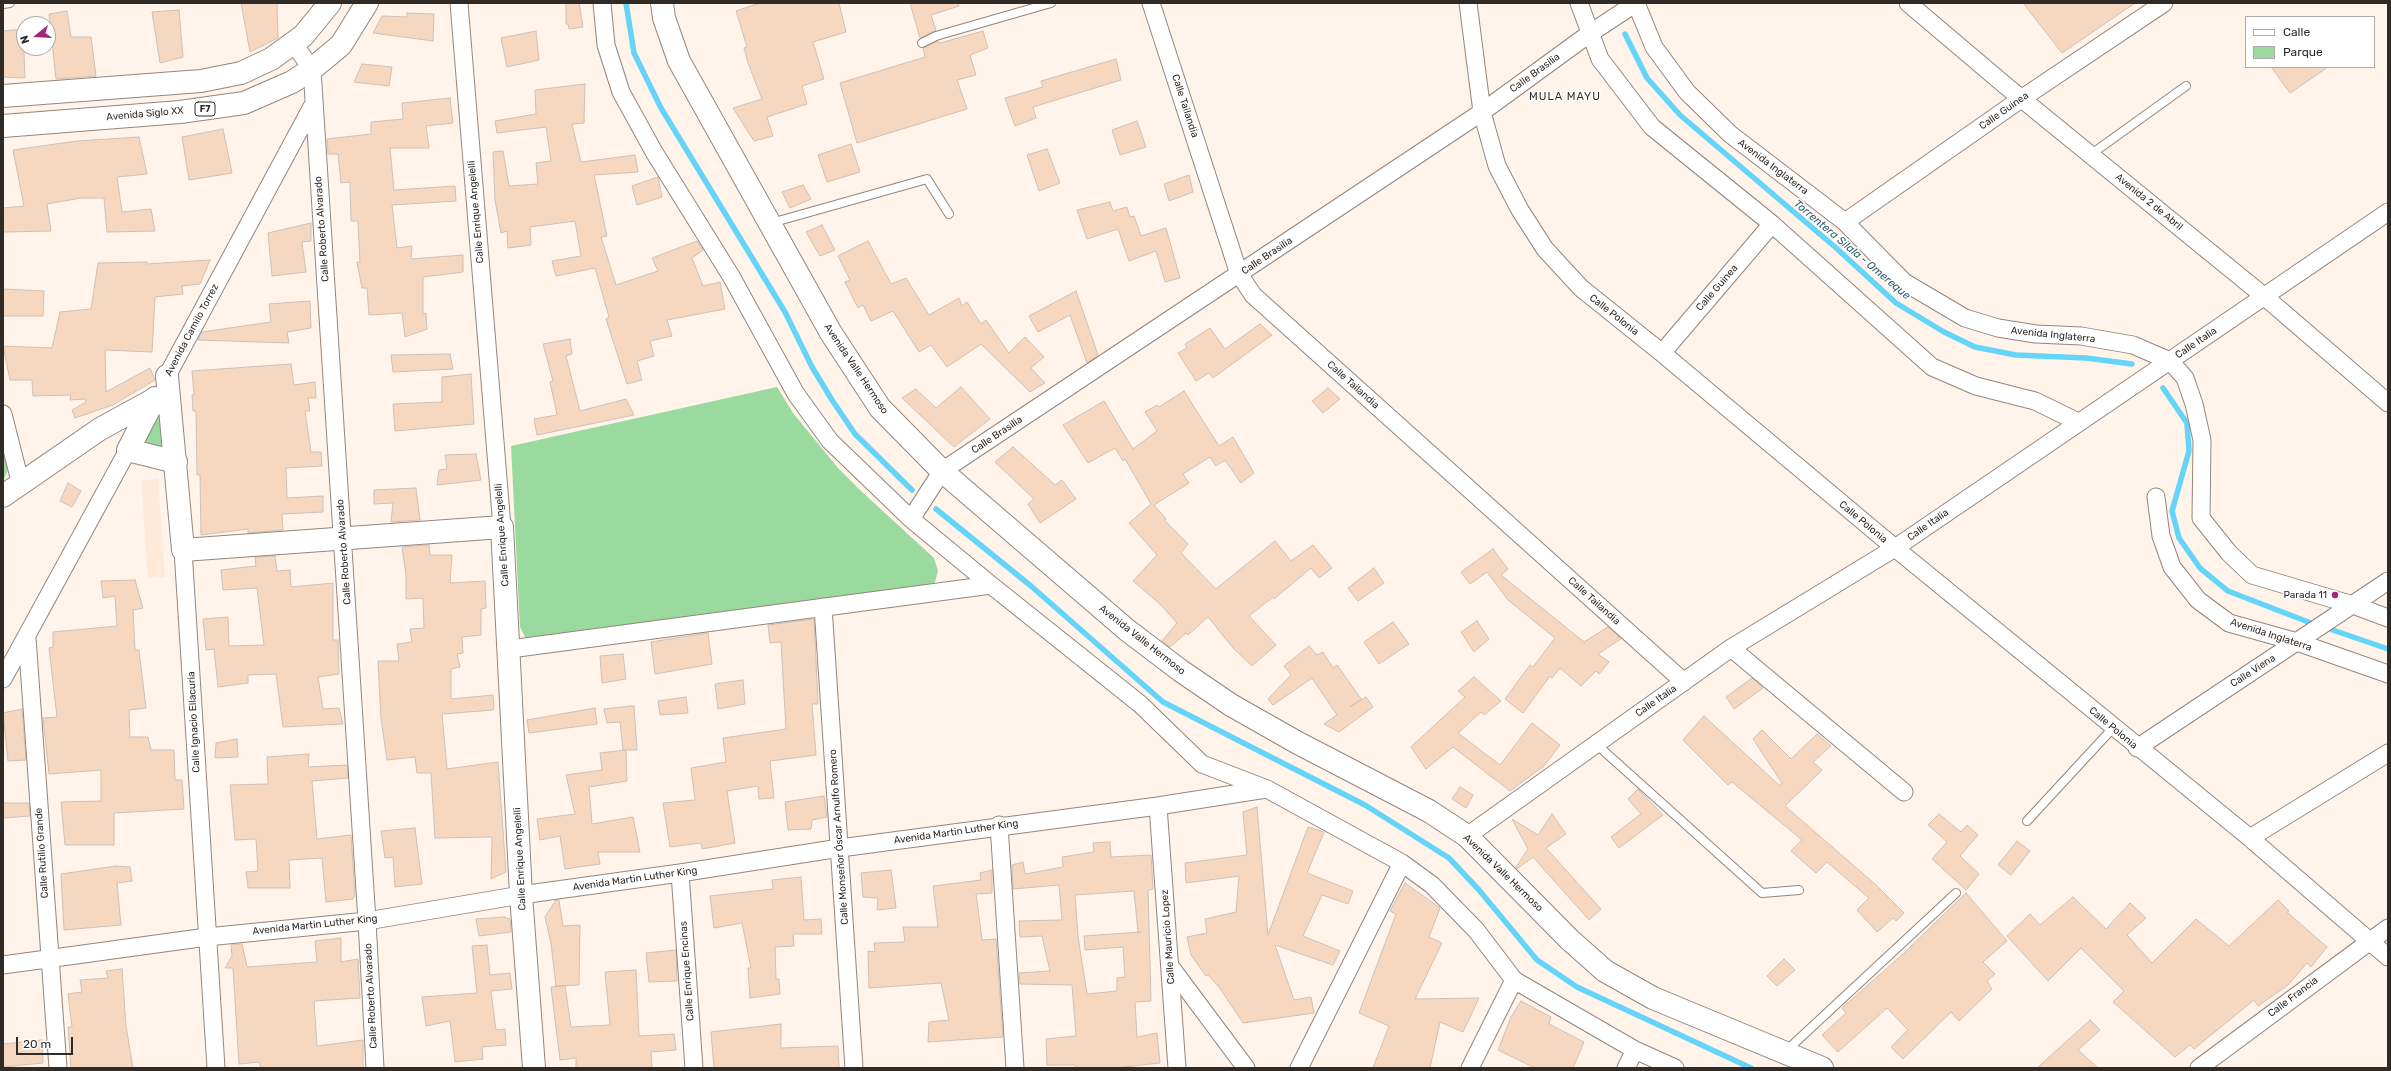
<!DOCTYPE html>
<meta charset="utf-8">
<style>
body{margin:0}
#map{position:relative;width:2391px;height:1071px;overflow:hidden;background:#fff3ea;font-family:Rubik,sans-serif}
canvas{display:block}
.frame{position:absolute;inset:0;border:4px solid #312b27;pointer-events:none}
.legend{position:absolute;left:2245px;top:16px;width:130px;height:52px;box-sizing:border-box;background:#fff;border:1px solid #adaaa9;margin:0;padding:5px 7px;list-style:none;font-size:12px;color:#312b27}
.legend li{display:flex;align-items:center;gap:8px;height:20px}
.legend b{width:20px;border:1px solid #adaaa9}
.north{position:absolute;left:16px;top:16px;width:40px;height:40px;box-sizing:border-box;background:#fff;border:1px solid #adaaa9;border-radius:50%;rotate:252deg;font-size:11px;font-weight:700;line-height:16px;text-align:center;color:#312b27}
.north::after{content:'';display:block;margin:auto;width:14px;height:18px;background:#a12579;clip-path:polygon(50% 0,100% 100%,50% 72%,0 100%)}
.scale{position:absolute;left:16px;top:1037px;width:57px;height:18px;box-sizing:border-box;border:2px solid #312b27;border-top:0;padding-left:5px;font-size:12px;line-height:14px;white-space:nowrap;color:#312b27;-webkit-text-stroke:3px #fff;paint-order:stroke}
</style>
<div id="map">
<canvas width="2391" height="1071"></canvas>
<div class="frame"></div>
<ul class="legend">
<li><b style="height:5px;background:#fff"></b>Calle</li>
<li><b style="height:11px;background:#9bda9f"></b>Parque</li>
</ul>
<div class="north">N</div>
<div class="scale">20 m</div>
</div>
<script>
const g = document.querySelector('canvas').getContext('2d');
g.lineJoin = 'round';
function fill(path, color) {
  g.fillStyle = color;
  g.fill(path, 'evenodd');
}
function toPath(rows) {
  const path = new Path2D();
  for (const r of rows) {
    path.moveTo(r[0], r[1]);
    for (let i = 2; i < r.length; i += 2) path.lineTo(r[i], r[i + 1]);
  }
  return path;
}
function strokePath(path, color, width, dash) {
  g.strokeStyle = color;
  g.lineWidth = width;
  g.lineCap = dash ? 'butt' : 'round';
  g.setLineDash(dash || []);
  g.stroke(path);
}
function drawText(font, color, halo, rows, align = 'center') {
  g.font = font + ' Rubik,sans-serif';
  g.lineWidth = 3;
  g.setLineDash([]);
  g.textBaseline = 'middle';
  g.strokeStyle = halo;
  g.fillStyle = color;
  for (const [text, x, y, turn = 0] of rows) {
    g.save();
    g.translate(x, y);
    g.rotate((+turn || 0) * Math.PI / 180);
    g.textAlign = isNaN(turn) ? turn : align;
    if (halo) g.strokeText(text, 0, 0);
    g.fillText(text, 0, 0);
    g.restore();
  }
}
fill(toPath([
 [158,478,165,577,148,578,141,481]
]), '#ffead9');
fill(toPath([
 [777,387,793,413,838,468,861,491,934,558,938,571,935,582,928,589,526,639,520,627,511,446],
 [160,413,163,449,159,450,142,440,156,414],
 [3,447,8,470,3,481]
]), '#9bda9f');
strokePath(toPath([
 [626,3,634,53,661,108,785,312,812,367,832,400,855,434,912,490],
 [1625,34,1647,78,1680,115,1835,247,1896,303,1944,332,1975,347,2016,355,2086,358,2132,364],
 [2163,388,2187,423,2189,451,2172,511,2179,538,2200,568,2228,591,2316,625],
 [936,509,1031,586,1163,702,1365,805,1449,858,1479,890,1537,960,1577,987,1751,1068],
 [2324,627,2388,649]
]), '#65d4f9', 5.5);
const building = toPath([
 [241,3,277,3,278,38,250,52,241,3],
 [566,3,579,3,583,27,569,29,568,24,566,24,566,3],
 [760,3,839,3,846,32,813,42,824,79,802,86,807,104,767,117,773,136,754,141,733,108,762,99,748,63,744,48,747,47,736,11,760,3],
 [910,3,958,3,959,6,931,15,936,30,920,38,910,3],
 [2023,3,2135,3,2062,53,2023,3],
 [179,10,183,57,160,63,152,12,179,10],
 [67,11,71,37,91,37,96,76,56,79,49,14,67,11],
 [407,13,434,14,433,41,373,33,382,16,407,17,407,13],
 [23,29,25,78,3,77,3,31,23,29],
 [536,31,539,60,507,67,501,38,536,31],
 [983,31,988,48,970,55,976,75,957,80,967,109,857,143,840,83,925,57,923,48,938,41,940,43,983,31],
 [1116,59,1121,80,1033,107,1036,118,1015,126,1005,98,1043,87,1041,81,1116,59],
 [362,64,392,67,389,86,354,82,362,64],
 [2271,67,2328,67,2290,93,2271,67],
 [585,84,584,123,572,124,581,162,635,155,638,172,594,175,607,236,601,237,616,285,658,271,652,258,697,241,703,250,692,258,703,286,720,282,725,309,667,320,672,336,650,341,654,356,637,361,642,380,627,384,606,319,609,317,595,268,556,276,552,261,581,256,575,221,530,227,531,245,508,248,507,231,501,233,495,200,493,152,503,151,509,186,538,184,536,163,551,161,546,127,497,133,495,121,536,114,535,90,585,84],
 [450,98,453,123,426,126,429,148,390,148,394,190,455,186,456,201,392,205,397,248,412,246,411,259,463,255,463,272,423,277,423,314,426,313,427,329,405,337,402,313,369,315,367,288,362,288,357,262,360,262,358,221,351,221,350,182,341,183,338,154,328,154,327,139,371,134,371,122,403,119,402,103,450,98],
 [1137,121,1146,147,1120,155,1112,130,1137,121],
 [223,129,232,173,189,180,182,137,223,129],
 [139,137,147,174,117,177,122,212,151,209,155,231,107,232,104,198,81,198,47,204,51,231,3,232,3,208,24,206,13,150,77,141,139,137],
 [851,144,860,172,827,182,818,155,851,144],
 [1047,149,1060,183,1039,191,1027,155,1047,149],
 [1189,175,1193,192,1169,201,1164,184,1189,175],
 [658,177,662,197,637,205,632,186,658,177],
 [803,185,811,199,790,208,782,192,803,185],
 [1110,202,1113,211,1127,207,1130,217,1134,216,1141,236,1166,228,1180,278,1165,282,1156,251,1129,261,1118,229,1087,239,1077,210,1110,202],
 [311,223,311,241,302,242,306,272,272,276,268,233,311,223],
 [822,225,835,250,820,256,806,232,822,225],
 [868,241,891,284,906,278,929,315,959,298,962,306,967,302,981,324,986,320,1009,353,1025,337,1044,357,1031,368,1045,383,1030,392,981,344,947,367,931,345,919,352,893,311,871,321,863,305,858,308,845,282,850,280,838,256,868,241],
 [210,260,200,284,182,286,183,294,155,297,152,352,105,350,106,392,150,368,155,380,113,405,75,418,72,410,86,402,85,399,70,400,71,395,33,396,32,380,10,380,3,346,52,348,60,312,91,309,98,263,147,262,147,264,210,260],
 [3,289,44,291,43,316,3,316,3,289],
 [1076,291,1098,355,1087,363,1070,315,1038,332,1029,316,1076,291],
 [310,301,311,328,287,332,289,343,198,340,202,332,271,322,269,304,310,301],
 [1260,324,1272,335,1213,378,1209,373,1196,381,1178,353,1187,348,1185,344,1210,328,1225,349,1260,324],
 [570,339,572,354,566,356,580,411,626,399,634,415,537,435,534,419,557,415,550,382,553,381,543,344,570,339],
 [450,354,453,369,393,372,391,355,450,354],
 [291,364,294,385,315,382,316,398,308,398,310,411,305,411,311,452,321,452,322,466,286,468,287,498,323,496,323,512,282,514,283,530,248,533,248,529,201,535,200,475,197,475,196,411,193,411,192,395,194,395,192,371,291,364],
 [471,374,474,424,395,431,393,404,442,402,442,377,471,374],
 [961,387,990,419,954,447,902,398,916,389,936,408,961,387],
 [1328,388,1340,399,1323,413,1312,401,1328,388],
 [1184,391,1219,446,1233,437,1254,473,1241,483,1225,460,1216,466,1210,457,1183,474,1189,483,1154,505,1166,519,1164,520,1188,544,1181,553,1216,589,1275,541,1291,561,1313,545,1332,568,1319,578,1311,568,1274,599,1273,597,1249,616,1276,645,1252,666,1233,648,1208,617,1188,635,1186,633,1170,647,1162,641,1177,623,1161,605,1133,581,1157,555,1129,523,1151,504,1125,459,1123,461,1115,448,1088,463,1063,425,1104,401,1133,449,1157,431,1145,412,1157,405,1159,407,1184,391],
 [1013,447,1055,485,1062,480,1076,499,1040,523,1028,504,1034,499,995,462,1013,447],
 [476,454,481,480,437,485,439,470,447,469,445,455,476,454],
 [68,483,81,491,72,507,60,501,68,483],
 [416,488,420,520,391,522,393,503,374,504,374,490,416,488],
 [429,545,430,555,452,555,450,583,485,581,486,608,481,609,481,635,462,637,463,653,457,654,460,667,451,669,451,699,493,695,494,710,442,714,447,769,498,762,506,872,491,879,492,837,435,838,431,773,417,773,415,757,387,760,381,719,378,661,399,661,397,644,412,642,410,629,424,628,423,598,406,599,406,575,402,547,429,545],
 [1493,549,1508,569,1501,575,1584,642,1608,627,1621,639,1598,654,1609,662,1599,674,1596,671,1581,686,1560,668,1552,678,1550,676,1523,713,1505,699,1530,665,1533,667,1555,638,1508,600,1487,572,1470,584,1461,572,1493,549],
 [275,556,277,571,290,570,291,587,333,583,333,640,338,640,339,674,318,677,323,709,339,708,343,724,283,727,276,674,248,675,248,683,218,687,214,649,206,650,203,619,228,617,229,646,264,645,257,588,223,590,221,570,256,566,255,557,275,556],
 [1374,568,1384,583,1358,601,1348,588,1374,568],
 [135,580,143,608,133,610,135,650,139,650,146,708,129,710,130,737,148,737,151,750,174,750,175,780,182,780,184,809,114,813,114,845,65,845,61,802,101,801,101,770,49,774,43,718,57,717,49,648,53,647,53,632,117,626,115,596,103,598,101,581,135,580],
 [814,619,818,704,812,704,816,755,770,761,774,798,759,799,758,786,727,791,735,843,702,849,701,843,670,847,663,803,695,800,691,768,726,762,723,738,786,729,781,642,770,643,768,625,814,619],
 [1477,621,1489,639,1474,652,1461,632,1477,621],
 [1393,622,1409,644,1379,664,1364,642,1393,622],
 [708,633,712,664,655,674,651,642,708,633],
 [1309,646,1317,655,1323,652,1333,668,1337,665,1361,699,1350,707,1366,697,1373,707,1339,732,1324,724,1337,715,1312,678,1273,705,1268,699,1291,675,1284,666,1309,646],
 [623,654,626,679,602,683,600,656,623,654],
 [1474,677,1501,701,1484,715,1481,712,1458,733,1500,765,1532,723,1560,745,1544,766,1510,791,1453,747,1426,769,1411,747,1465,697,1458,691,1474,677],
 [1752,678,1763,688,1734,709,1726,697,1752,678],
 [743,680,745,704,718,709,715,684,743,680],
 [686,697,688,713,660,715,658,701,686,697],
 [630,706,634,706,637,750,623,750,620,722,607,723,604,709,630,706],
 [595,708,597,724,529,733,527,720,595,708],
 [22,709,26,760,8,761,3,713,22,709],
 [1704,716,1780,786,1782,783,1753,739,1762,730,1791,759,1817,734,1831,746,1813,762,1822,770,1785,806,1875,884,1904,913,1896,921,1893,918,1877,932,1857,910,1869,898,1827,862,1816,873,1791,851,1802,840,1732,782,1728,785,1683,740,1704,716],
 [237,739,238,757,215,758,216,743,237,739],
 [626,750,627,781,589,787,592,824,633,817,640,852,598,852,600,864,565,869,560,836,540,840,537,819,575,814,566,775,602,770,600,753,626,750],
 [309,754,308,767,347,765,348,778,312,781,317,839,351,835,355,895,353,899,326,902,322,858,289,860,290,888,248,888,246,872,258,871,256,839,235,840,230,785,268,784,267,757,309,754],
 [1460,787,1473,795,1466,808,1452,799,1460,787],
 [1638,789,1663,815,1619,848,1611,837,1641,814,1628,799,1638,789],
 [824,796,827,817,812,820,811,829,788,830,785,802,824,796],
 [3,803,29,803,30,816,3,818,3,803],
 [1257,807,1268,935,1308,827,1324,832,1307,873,1353,891,1348,904,1322,895,1303,936,1340,951,1333,965,1275,945,1294,1000,1311,997,1314,1013,1243,1023,1219,987,1208,975,1206,976,1191,955,1187,937,1207,933,1205,919,1236,912,1239,876,1186,883,1185,863,1247,855,1243,812,1257,807],
 [1552,814,1566,834,1546,848,1601,909,1589,920,1533,857,1517,869,1516,867,1528,849,1512,819,1538,835,1552,814],
 [1939,814,1961,832,1967,825,1978,835,1960,856,1979,874,1966,890,1932,859,1947,842,1928,825,1939,814],
 [415,828,422,884,395,887,393,857,385,858,381,831,415,828],
 [2017,841,2030,851,2011,875,1998,865,2017,841],
 [1110,842,1111,857,1151,855,1153,889,1148,890,1151,1001,1135,1002,1137,1037,1157,1033,1160,1063,1115,1068,1076,1068,1075,1065,1047,1065,1046,1039,1076,1036,1072,985,1020,984,1019,973,1050,971,1042,936,1020,937,1019,921,1062,920,1059,885,1013,889,1012,865,1023,862,1025,874,1063,867,1062,857,1094,852,1093,843,1110,842],
 [1134,891,1138,932,1141,932,1084,936,1085,950,1123,947,1125,977,1117,978,1117,991,1087,994,1078,937,1075,895,1134,891],
 [116,866,130,867,132,881,117,883,121,925,64,930,61,874,116,866],
 [891,870,896,908,877,910,878,898,863,897,861,873,891,870],
 [992,870,992,893,976,894,982,940,996,939,1003,1037,928,1042,929,1022,949,1020,941,983,869,988,868,951,875,952,874,943,905,942,903,927,938,927,933,886,981,880,980,873,992,870],
 [801,877,804,920,821,919,822,934,793,934,794,946,775,947,776,979,779,979,780,994,750,998,748,968,751,968,742,923,714,928,710,896,773,889,772,880,801,877],
 [1405,883,1440,908,1429,937,1442,943,1415,999,1479,998,1463,1032,1440,1022,1430,1068,1373,1068,1389,1026,1359,1013,1396,914,1390,911,1405,883],
 [1966,893,2007,941,1983,962,1995,974,1987,981,1992,989,1959,1021,1951,1012,1903,1059,1891,1047,1908,1030,1887,1008,1838,1052,1822,1035,1846,1013,1842,1008,1902,955,1966,893],
 [2073,897,2106,929,2130,903,2146,918,2127,935,2152,963,2196,919,2229,946,2278,900,2289,911,2287,912,2327,947,2311,967,2307,963,2288,985,2258,1006,2254,1000,2194,1049,2190,1045,2175,1057,2113,1002,2124,991,2081,948,2048,981,2007,936,2030,914,2040,925,2073,897],
 [556,900,559,900,563,926,580,925,579,985,556,986,551,943,545,917,556,900],
 [504,917,510,919,511,932,479,936,476,919,504,917],
 [341,938,341,962,358,959,360,998,314,1001,317,1046,363,1040,363,1068,261,1068,259,1062,239,1064,233,968,225,968,232,956,231,945,242,944,247,967,317,962,315,941,341,938],
 [487,945,490,975,510,973,512,989,491,991,496,1030,505,1029,506,1045,482,1047,483,1059,455,1062,450,1021,426,1026,422,997,477,993,472,946,487,945],
 [676,950,677,981,649,982,646,953,676,950],
 [1784,959,1795,970,1777,986,1767,976,1784,959],
 [122,969,126,1026,133,1068,71,1068,68,1027,72,1027,68,994,82,992,80,980,108,978,106,971,122,969],
 [636,970,639,1036,674,1034,676,1050,651,1052,652,1068,576,1068,576,1058,560,1060,551,987,565,986,571,1027,610,1025,605,972,636,970],
 [1521,1001,1551,1017,1549,1024,1584,1042,1573,1068,1535,1068,1498,1050,1511,1017,1521,1001],
 [2090,1020,2100,1030,2078,1050,2098,1068,2037,1068,2090,1020],
 [781,1024,781,1048,838,1046,839,1068,714,1068,711,1032,781,1024],
 [42,1040,43,1063,3,1067,3,1044,42,1040]
]);
fill(building, '#f6d8c1');
strokePath(building, '#cec0b5', 1);
const lane = toPath([
 [3,4,10,3],
 [922,43,936,36,1051,3],
 [2090,155,2186,86],
 [771,223,927,179,949,214],
 [1596,744,1762,893,1799,890],
 [2027,821,2113,728],
 [1786,1051,1956,893]
]);
const street = toPath([
 [459,3,502,527],
 [602,3,606,45,621,92,654,152,731,276,796,394,830,441,911,519,991,585,1140,704,1202,764,1267,789,1402,863,1432,885,1476,930,1514,980,1635,1050,1675,1068],
 [1151,3,1239,274,1253,295,1684,682],
 [1468,3,1482,112,1497,166,1520,210,1545,249,1581,288,1662,353,1895,548,2250,838,2388,957],
 [1579,3,1600,59,1652,127,1772,224,1932,367,1976,386,2035,401,2078,422],
 [1636,3,1654,47,1687,92,1730,134,1845,222,1904,282,1965,318,1998,328,2036,334,2081,336,2133,345,2170,361,2185,378,2194,404,2202,440,2201,518,2229,553,2252,575,2353,605,2388,618],
 [1908,3,2006,86,2265,297,2388,403],
 [293,43,312,69,367,921,375,1068],
 [1845,222,2021,99,2164,3],
 [1662,353,1772,224],
 [167,376,314,103],
 [3,414,21,485],
 [2156,497,2161,536,2172,567,2198,600,2229,623,2297,642,2388,674],
 [911,519,942,471,1482,112,1589,34,1636,3],
 [183,550,216,1068],
 [823,607,854,1068],
 [27,638,58,1068],
 [1731,648,1904,792],
 [510,649,991,585],
 [3,679,128,450],
 [2137,748,2388,581],
 [1158,806,1177,1068],
 [999,825,1015,1068],
 [1467,836,1731,648,1895,548,2388,212],
 [2250,838,2388,753],
 [680,873,694,1068],
 [3,965,207,937,367,921,521,895,680,873,840,848,1158,806,1266,789],
 [1170,966,1246,1068],
 [1299,1068,1402,863],
 [1470,1068,1514,980],
 [1626,1068,1635,1050],
 [2199,1068,2388,928]
]);
const secondary = toPath([
 [662,3,664,18,679,61,831,333,880,408,942,471,1127,630,1181,671,1231,705,1298,743,1429,811,1467,836,1570,940,1605,971,1653,998,1822,1068],
 [167,376,183,550,502,527,521,895,534,1068],
 [155,398,128,450,176,462],
 [3,496,100,429,153,400]
]);
const highway = toPath([
 [3,96,201,81,241,73,271,59,303,36,330,3],
 [3,126,180,112,244,103,292,82,312,69,341,45,367,3]
]);
strokePath(lane, '#94867c', 10);
strokePath(street, '#94867c', 19);
strokePath(secondary, '#94867c', 24);
strokePath(highway, '#94867c', 24);
strokePath(lane, '#fff', 8);
strokePath(street, '#fff', 17);
strokePath(secondary, '#fff', 22);
strokePath(highway, '#fff', 22);
for (const [x, y, r, color] of [
 [2335,595,4,"#a12579"]
]) {
  const dot = new Path2D();
  dot.arc(x, y, r, 0, 2 * Math.PI);
  g.fillStyle = color;
  g.fill(dot);
  strokePath(dot, '#fff', 1.5);
}
for (const [x, y, w] of [
 [205,109,20]
]) {
  const box = new Path2D();
  box.roundRect(x - w / 2, y - 7, w, 14, 3);
  g.fillStyle = '#fff';
  g.fill(box);
  strokePath(box, '#312b27', 1);
}
drawText('bold 9px', '#312b27', null, [
 ["F7",205,109]
]);
drawText('10px', '#312b27', '#fff', [
 ["Calle Brasilia",1535,73,-36],
 ["Calle Tailandia",1185,106,72],
 ["Calle Guinea",2004,111,-35],
 ["Avenida Siglo XX",145,114,-5],
 ["Avenida Inglaterra",1773,167,37],
 ["Avenida 2 de Abril",2149,202,39],
 ["Calle Enrique Angelelli",476,212,-95],
 ["Calle Roberto Alvarado",322,229,-94],
 ["Calle Brasilia",1267,256,-34],
 ["Calle Guinea",1717,288,-49],
 ["Calle Polonia",1614,315,38],
 ["Avenida Camilo Torrez",192,330,-62],
 ["Avenida Inglaterra",2053,335,6],
 ["Calle Italia",2196,343,-34],
 ["Avenida Valle Hermoso",856,369,56],
 ["Calle Tailandia",1353,385,42],
 ["Calle Brasilia",997,435,-34],
 ["Calle Polonia",1863,522,40],
 ["Calle Italia",1928,525,-35],
 ["Calle Enrique Angelelli",502,535,-94],
 ["Calle Roberto Alvarado",344,552,-94],
 ["Calle Tailandia",1594,601,42],
 ["Avenida Inglaterra",2271,635,18],
 ["Avenida Valle Hermoso",1142,640,38],
 ["Calle Viena",2253,671,-33],
 ["Calle Italia",1656,701,-35],
 ["Calle Ignacio Ellacuria",194,722,-93],
 ["Calle Polonia",2113,728,40],
 ["Avenida Martin Luther King",956,832,-8],
 ["Calle Monseñor Óscar Arnulfo Romero",839,837,-94],
 ["Calle Rutilio Grande",42,853,-94],
 ["Calle Enrique Angelelli",520,859,-93],
 ["Avenida Valle Hermoso",1503,873,44],
 ["Avenida Martin Luther King",635,879,-8],
 ["Avenida Martin Luther King",315,925,-6],
 ["Calle Mauricio Lopez",1168,937,-94],
 ["Calle Enrique Encinas",687,971,-94],
 ["Calle Roberto Alvarado",371,996,-93],
 ["Calle Francia",2293,997,-37]
]);
drawText('10px', '#312b27', '#fff', [
 ["Parada 11",2327,595]
], 'right');
g.letterSpacing = '1px';
drawText('11px', '#312b27', '#fff', [
 ["MULA MAYU",1565,97]
]);
g.letterSpacing = '0px';
drawText('italic 11px', '#2d5c6c', '#fff', [
 ["Torrentera Silala - Omereque",1852,250,40]
]);
</script>
